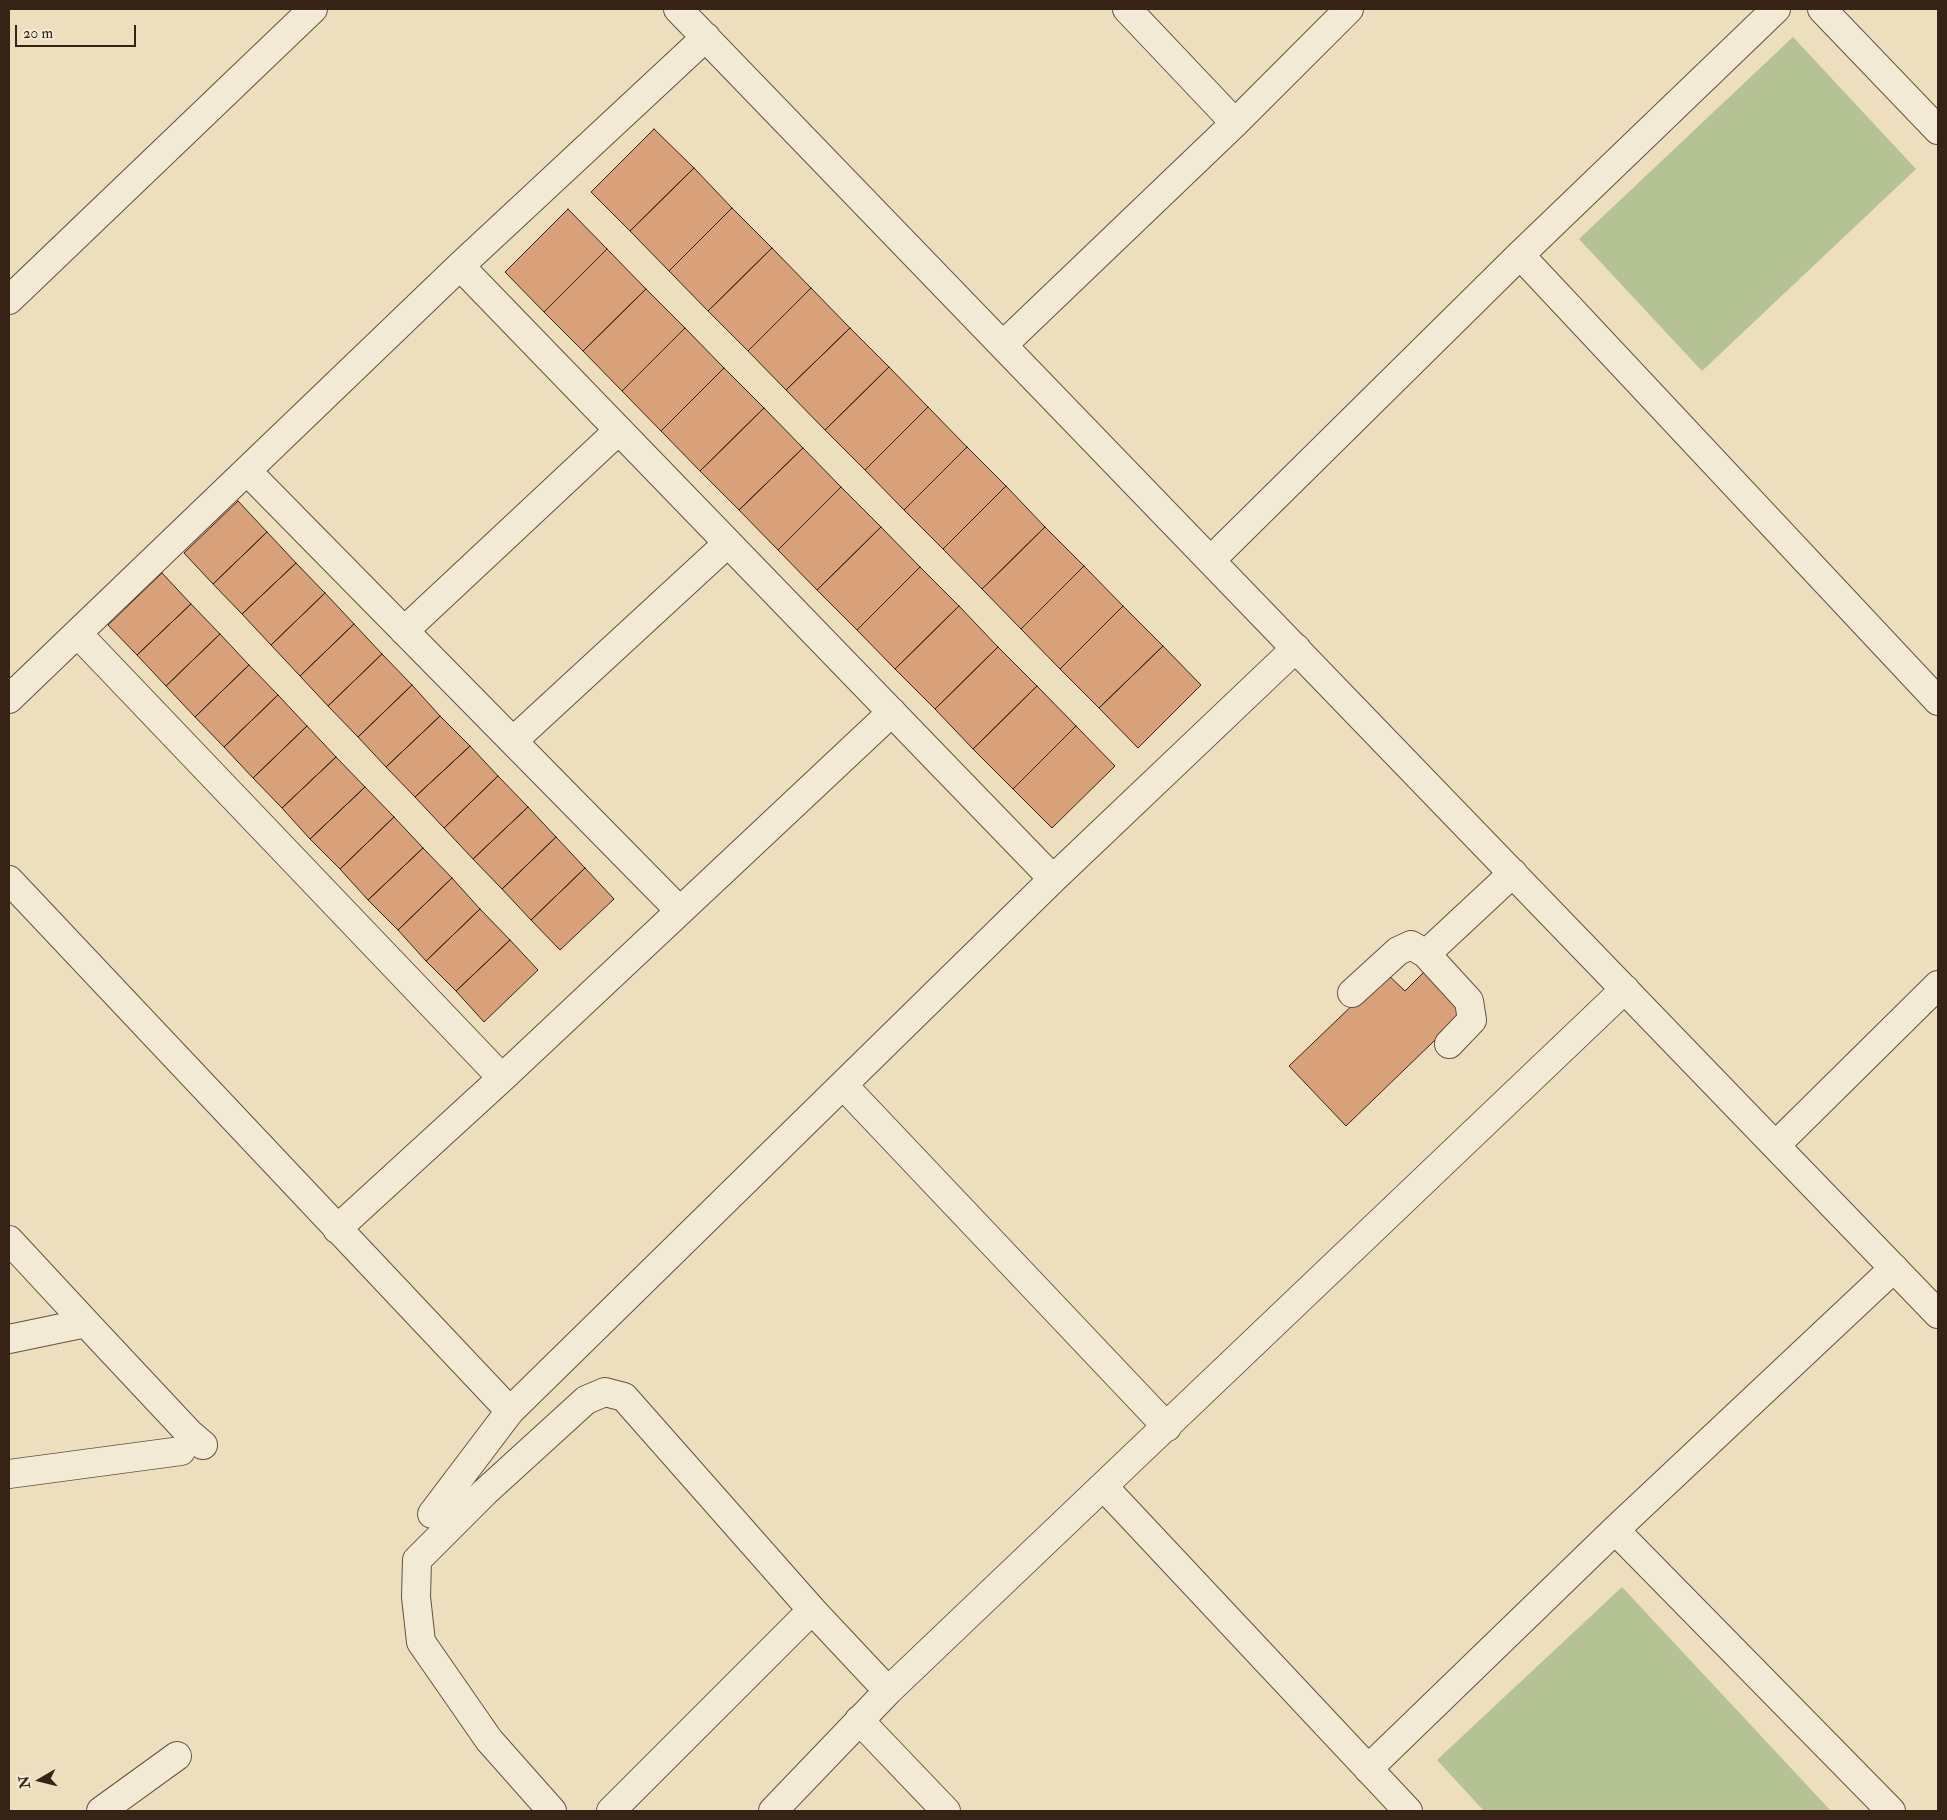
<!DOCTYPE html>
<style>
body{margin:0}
#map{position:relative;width:1947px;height:1820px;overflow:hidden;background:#eddebe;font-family:"IM FELL Double Pica",serif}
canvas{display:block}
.frame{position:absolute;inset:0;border:10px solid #362316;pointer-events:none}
.north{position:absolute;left:15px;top:1755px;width:50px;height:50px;-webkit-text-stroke:4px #f3ead5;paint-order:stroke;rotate:262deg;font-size:14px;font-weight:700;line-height:20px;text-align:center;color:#362316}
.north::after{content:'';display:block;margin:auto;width:18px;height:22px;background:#362316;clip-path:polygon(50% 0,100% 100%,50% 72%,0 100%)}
.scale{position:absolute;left:15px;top:25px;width:121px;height:22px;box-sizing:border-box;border:2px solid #362316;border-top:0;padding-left:6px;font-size:15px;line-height:18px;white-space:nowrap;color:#362316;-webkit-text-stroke:4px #f3ead5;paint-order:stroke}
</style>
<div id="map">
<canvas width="1947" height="1820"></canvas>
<div class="frame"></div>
<div class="north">N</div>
<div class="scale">20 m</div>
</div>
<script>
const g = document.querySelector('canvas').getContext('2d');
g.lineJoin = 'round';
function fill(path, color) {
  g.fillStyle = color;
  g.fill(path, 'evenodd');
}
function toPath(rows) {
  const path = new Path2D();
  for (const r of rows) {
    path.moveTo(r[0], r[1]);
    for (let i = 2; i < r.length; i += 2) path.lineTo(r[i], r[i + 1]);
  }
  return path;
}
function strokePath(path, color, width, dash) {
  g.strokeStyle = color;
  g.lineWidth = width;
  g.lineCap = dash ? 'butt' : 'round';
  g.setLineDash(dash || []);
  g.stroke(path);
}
fill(toPath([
 [1793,37,1916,169,1702,371,1579,239],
 [1622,1587,1831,1811,1484,1811,1437,1760]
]), '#b4c294');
const building = toPath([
 [654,129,694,168,630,231,591,192,654,129],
 [694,168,732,208,669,271,630,231,694,168],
 [732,208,772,248,708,311,669,271,732,208],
 [568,209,607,249,544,312,505,272,568,209],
 [772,248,811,288,748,351,708,311,772,248],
 [607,249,646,289,583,351,544,312,607,249],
 [811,288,850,328,786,390,748,351,811,288],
 [646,289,685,328,622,391,583,351,646,289],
 [685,328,724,368,661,431,622,391,685,328],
 [850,328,889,367,825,430,786,390,850,328],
 [889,367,928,407,865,470,825,430,889,367],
 [724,368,764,408,700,471,661,431,724,368],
 [928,407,967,447,904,510,865,470,928,407],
 [764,408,803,448,739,510,700,471,764,408],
 [967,447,1006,486,943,549,904,510,967,447],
 [803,448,841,487,778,550,739,510,803,448],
 [1006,486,1045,527,982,589,943,549,1006,486],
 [841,487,881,527,817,590,778,550,841,487],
 [238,501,267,532,213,584,184,553,238,501],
 [881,527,920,567,857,630,817,590,881,527],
 [1045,527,1084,566,1021,629,982,589,1045,527],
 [267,532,296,563,242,614,213,584,267,532],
 [296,563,325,593,271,645,242,614,296,563],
 [1084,566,1123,606,1060,669,1021,629,1084,566],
 [920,567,959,606,895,669,857,630,920,567],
 [162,573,191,604,137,655,108,625,162,573],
 [325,593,354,624,300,676,271,645,325,593],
 [191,604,220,634,166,686,137,655,191,604],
 [959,606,998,647,935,709,895,669,959,606],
 [1123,606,1163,646,1099,708,1060,669,1123,606],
 [354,624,382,654,328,706,300,676,354,624],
 [220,634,249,665,195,717,166,686,220,634],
 [1163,646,1201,685,1138,748,1099,708,1163,646],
 [998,647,1037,686,973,749,935,709,998,647],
 [382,654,412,685,358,737,328,706,382,654],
 [249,665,278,695,224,747,195,717,249,665],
 [412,685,440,716,386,767,358,737,412,685],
 [1037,686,1076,726,1013,789,973,749,1037,686],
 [278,695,307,726,253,778,224,747,278,695],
 [440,716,470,746,415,797,386,767,440,716],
 [307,726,336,757,282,808,253,778,307,726],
 [1076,726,1115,766,1052,828,1013,789,1076,726],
 [470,746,498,776,444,828,415,797,470,746],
 [336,757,365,787,310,839,282,808,336,757],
 [498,776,528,807,473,859,444,828,498,776],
 [365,787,394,817,340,869,310,839,365,787],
 [528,807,556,837,502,889,473,859,528,807],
 [394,817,423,848,368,900,340,869,394,817],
 [556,837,585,868,531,920,502,889,556,837],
 [423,848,452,878,398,930,368,900,423,848],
 [585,868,614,899,560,950,531,920,585,868],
 [452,878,480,909,426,961,398,930,452,878],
 [480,909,510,940,456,991,426,961,480,909],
 [510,940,538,970,484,1022,456,991,510,940],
 [1424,972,1463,1013,1346,1126,1289,1066,1386,973,1405,991,1424,972]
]);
fill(building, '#d9a179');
strokePath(building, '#362316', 1);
const minor = toPath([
 [678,9,1938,1314],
 [1127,9,1235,123],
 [1822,9,1938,130],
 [1520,255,1938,701],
 [460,266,1053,879],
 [9,300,313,9],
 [1003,345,1235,123,1349,9],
 [247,471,680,911],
 [1211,560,1520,255,1776,9],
 [404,631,619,430],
 [78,634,502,1078],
 [9,699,460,266,706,37],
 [513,741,728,543],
 [9,880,510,1411],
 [1426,954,1513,873],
 [1352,993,1398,951,1411,945,1426,954,1469,1001,1472,1020,1449,1044],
 [843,1085,1167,1427],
 [1776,1145,1938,985],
 [337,1229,502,1078,892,712],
 [9,1240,86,1323,190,1434,203,1445],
 [9,1339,86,1323],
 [9,1474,181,1451],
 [1104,1487,1408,1811],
 [432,1514,510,1411,1053,879,1296,648],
 [1615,1530,1891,1811],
 [859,1720,946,1811],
 [1368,1769,1615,1530,1894,1268],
 [101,1811,177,1756],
 [552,1811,489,1740,421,1642,416,1597,417,1560,485,1492,586,1400,605,1392,624,1397,812,1610,888,1691],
 [611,1811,812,1610],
 [773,1811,888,1691,1625,989]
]);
strokePath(minor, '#645240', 30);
strokePath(minor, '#f3ead5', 28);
</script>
